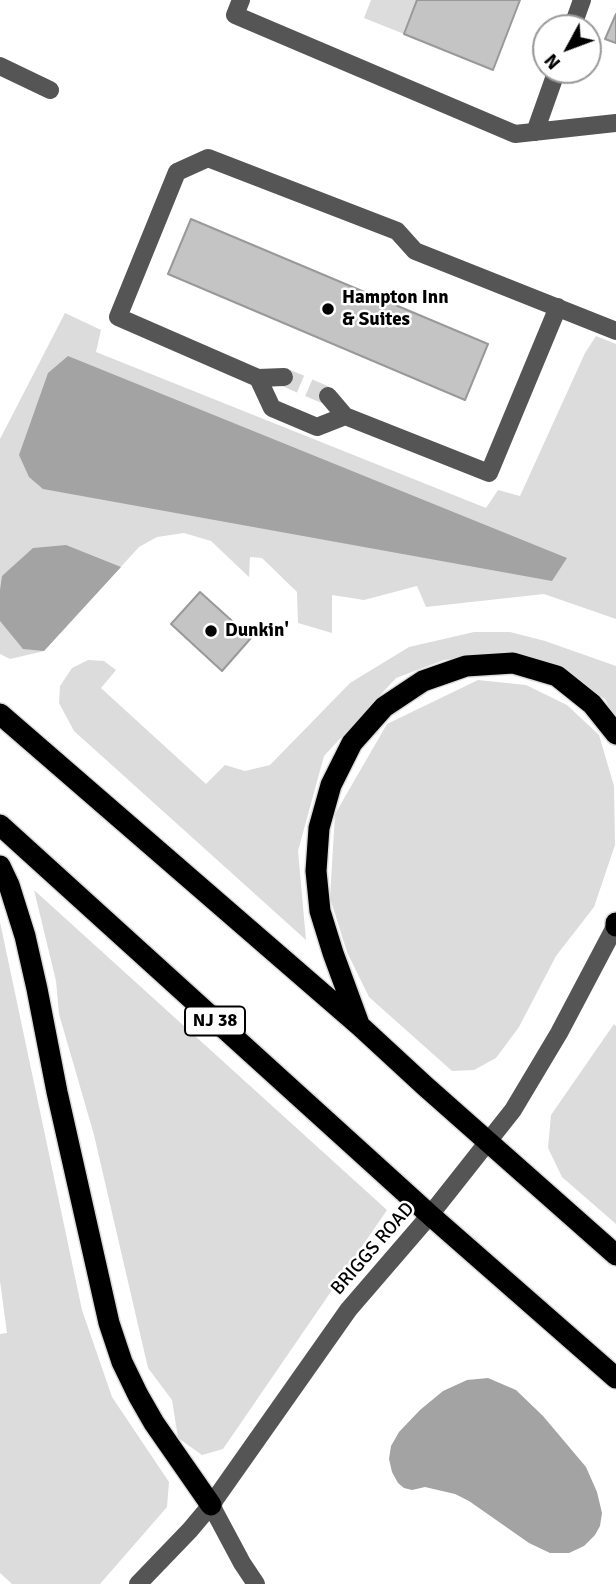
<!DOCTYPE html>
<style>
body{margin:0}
#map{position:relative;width:616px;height:1584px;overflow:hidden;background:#fff;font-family:Signika,sans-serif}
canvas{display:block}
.north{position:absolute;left:532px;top:14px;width:70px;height:70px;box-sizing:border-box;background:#fff;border:2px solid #999;border-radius:50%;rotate:229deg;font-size:19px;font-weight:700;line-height:28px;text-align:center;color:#000}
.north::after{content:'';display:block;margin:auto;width:24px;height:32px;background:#000;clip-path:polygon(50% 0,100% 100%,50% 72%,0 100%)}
</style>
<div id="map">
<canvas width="616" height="1584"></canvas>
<div class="north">N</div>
</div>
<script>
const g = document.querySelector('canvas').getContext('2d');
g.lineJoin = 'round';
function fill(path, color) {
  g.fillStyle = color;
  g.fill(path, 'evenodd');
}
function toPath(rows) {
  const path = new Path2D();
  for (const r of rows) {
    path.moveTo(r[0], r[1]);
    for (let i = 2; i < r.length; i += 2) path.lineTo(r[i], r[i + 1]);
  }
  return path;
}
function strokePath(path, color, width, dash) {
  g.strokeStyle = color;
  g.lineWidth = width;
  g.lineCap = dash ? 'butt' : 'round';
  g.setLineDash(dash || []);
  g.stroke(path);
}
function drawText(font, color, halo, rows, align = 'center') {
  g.font = font + ' Signika,sans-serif';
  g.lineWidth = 5;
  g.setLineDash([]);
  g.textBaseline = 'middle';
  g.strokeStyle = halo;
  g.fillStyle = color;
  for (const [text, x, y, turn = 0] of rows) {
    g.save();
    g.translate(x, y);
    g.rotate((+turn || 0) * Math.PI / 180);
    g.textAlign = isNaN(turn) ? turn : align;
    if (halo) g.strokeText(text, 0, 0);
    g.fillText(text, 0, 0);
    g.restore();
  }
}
fill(toPath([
 [371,0,417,0,404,34,364,18],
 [65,313,101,330,96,352,486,508,498,490,520,496,585,353,596,336,616,344,616,619,544,594,426,607,417,586,364,600,332,595,332,633,298,623,297,592,262,558,250,557,249,577,211,541,184,533,157,537,139,547,44,651,10,659,0,654,0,439],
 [474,632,510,632,545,641,616,666,616,719,605,699,552,663,491,653,444,660,396,678,324,756,298,851,306,940,74,731,59,703,60,686,72,668,88,660,104,661,116,670,101,688,206,784,225,765,245,771,270,765,350,683,409,647],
 [478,680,526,685,567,705,599,735,614,786,615,845,594,907,556,956,519,1027,496,1058,474,1070,452,1071,369,997,347,952,330,898,335,814,387,724],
 [34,890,387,1210,223,1449,202,1455,178,1438,172,1400,148,1368,94,1135,59,1014,56,981],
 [0,922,82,1310,112,1397,169,1482,167,1507,100,1584,12,1584,0,1573,0,1334,7,1333,0,1281],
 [614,1024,616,1026,616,1224,562,1177,548,1148,551,1115]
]), '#dcdcdc');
fill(toPath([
 [68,356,567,558,552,581,43,489,29,477,19,455,48,373],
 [66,545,121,567,44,651,23,649,0,621,0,590,2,576,33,548],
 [488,1378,516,1390,543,1416,586,1467,597,1492,602,1513,600,1526,595,1535,584,1546,569,1553,550,1553,529,1543,469,1501,455,1494,425,1487,412,1490,404,1488,398,1483,392,1472,389,1459,391,1446,399,1432,420,1410,443,1391,467,1380]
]), '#a3a3a3');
const building = toPath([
 [417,0,520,0,493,70,404,34,417,0],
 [616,14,616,43,605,39,616,14],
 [191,219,488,344,465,400,168,274,191,219],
 [200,592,251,638,222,671,171,624,200,592]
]);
fill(building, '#c4c4c4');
strokePath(building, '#999', 2);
strokePath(toPath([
 [284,377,328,396]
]), '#d9d9d9', 18, [18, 9]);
const highway = toPath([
 [0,714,360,1026,425,1086,616,1255],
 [0,825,430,1215,616,1378],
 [0,866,9,885,25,936,37,989,57,1092,109,1323,122,1362,138,1395,154,1423,211,1505],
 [616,926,616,923],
 [359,1024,333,953,320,911,316,871,319,828,331,785,352,743,384,707,423,681,466,666,513,663,557,676,592,704,616,734]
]);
strokePath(highway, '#dbdbdb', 24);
strokePath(toPath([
 [241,0,235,15,515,134,616,123],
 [572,28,582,0],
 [0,66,50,90],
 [535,132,557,70],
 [284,377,258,378,118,317,177,172,208,158,397,231,415,251,616,331],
 [258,378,272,408,317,427,345,416],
 [328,396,345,416,489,473,558,307],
 [211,1505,242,1563,256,1584],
 [138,1584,190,1530,211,1505,349,1309,430,1215,513,1110,559,1033,616,925]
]), '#555', 18);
strokePath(highway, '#000', 21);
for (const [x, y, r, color] of [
 [328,309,7,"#000"],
 [211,631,7,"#000"]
]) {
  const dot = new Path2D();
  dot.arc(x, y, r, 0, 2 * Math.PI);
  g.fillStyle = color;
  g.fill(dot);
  strokePath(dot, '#fff', 2.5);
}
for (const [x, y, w] of [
 [215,1021,60]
]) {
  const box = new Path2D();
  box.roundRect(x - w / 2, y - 14.5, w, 29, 5);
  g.fillStyle = '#fff';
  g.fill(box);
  strokePath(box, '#000', 2);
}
drawText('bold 18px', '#000', null, [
 ["NJ 38",215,1021]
]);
drawText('bold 19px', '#000', '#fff', [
 ["Hampton Inn",342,298],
 ["& Suites",342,320],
 ["Dunkin'",225,631]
], 'left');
drawText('19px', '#000', '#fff', [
 ["BRIGGS ROAD",373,1249,-49]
]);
</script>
